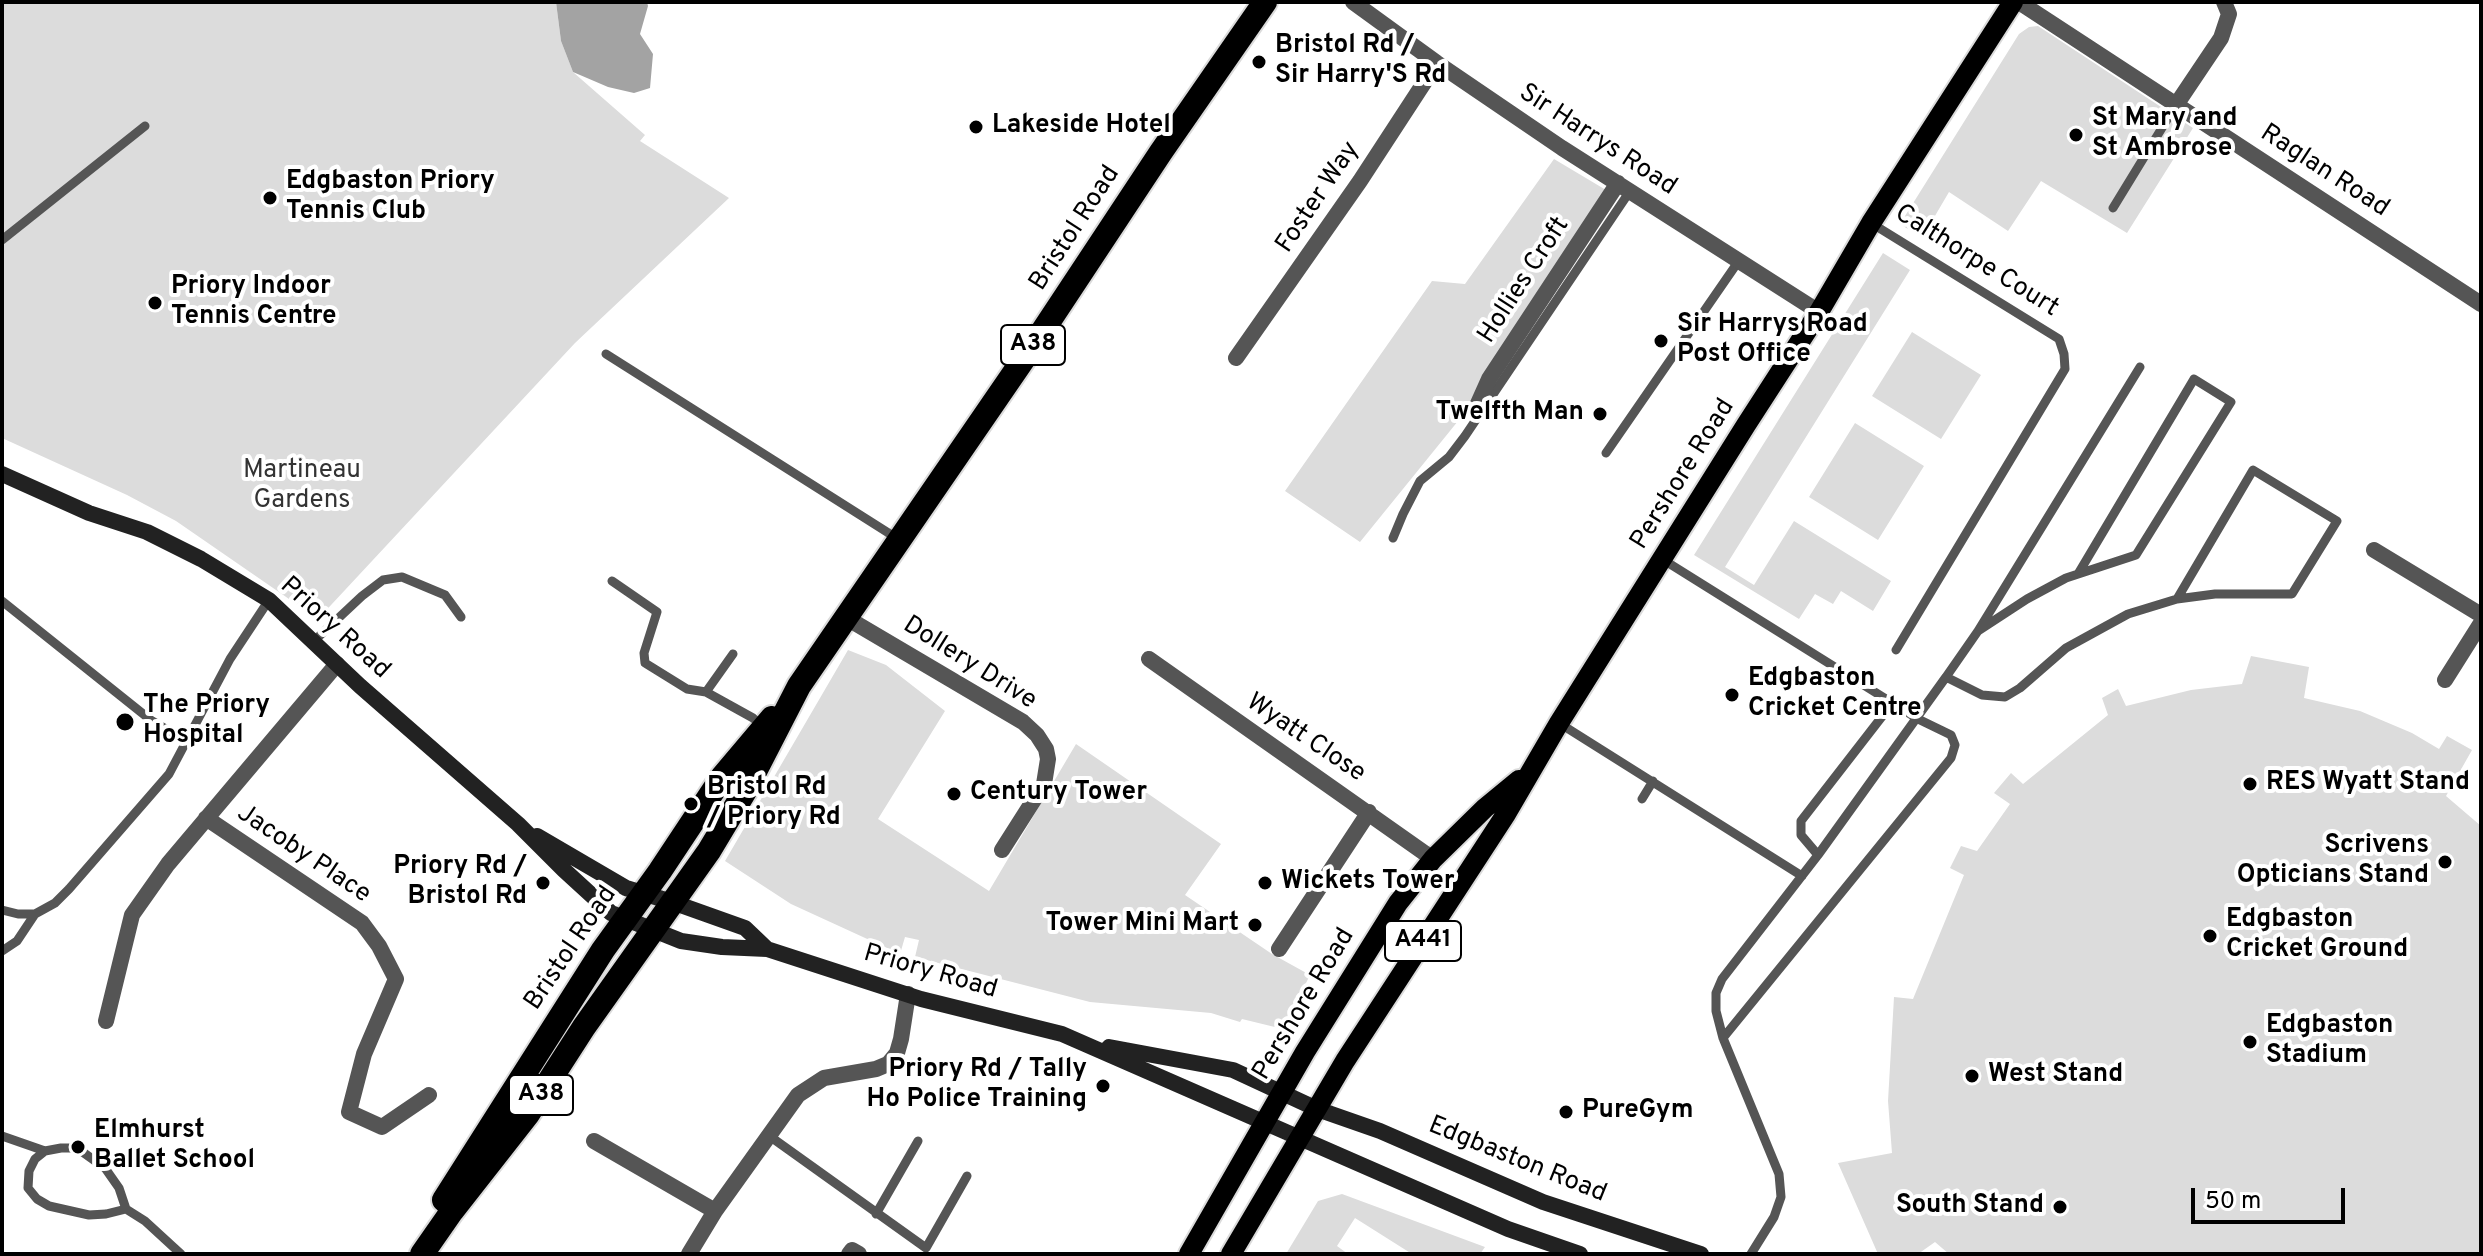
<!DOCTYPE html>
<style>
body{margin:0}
#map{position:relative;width:2483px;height:1256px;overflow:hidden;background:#fff;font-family:Overpass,sans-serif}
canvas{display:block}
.frame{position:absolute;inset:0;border:4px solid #000;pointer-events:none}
.scale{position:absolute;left:2191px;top:1188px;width:154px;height:36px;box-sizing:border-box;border:4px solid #000;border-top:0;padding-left:10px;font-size:24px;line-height:28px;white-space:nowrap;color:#000;-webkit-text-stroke:6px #fff;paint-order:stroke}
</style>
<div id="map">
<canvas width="2483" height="1256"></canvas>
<div class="frame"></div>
<div class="scale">50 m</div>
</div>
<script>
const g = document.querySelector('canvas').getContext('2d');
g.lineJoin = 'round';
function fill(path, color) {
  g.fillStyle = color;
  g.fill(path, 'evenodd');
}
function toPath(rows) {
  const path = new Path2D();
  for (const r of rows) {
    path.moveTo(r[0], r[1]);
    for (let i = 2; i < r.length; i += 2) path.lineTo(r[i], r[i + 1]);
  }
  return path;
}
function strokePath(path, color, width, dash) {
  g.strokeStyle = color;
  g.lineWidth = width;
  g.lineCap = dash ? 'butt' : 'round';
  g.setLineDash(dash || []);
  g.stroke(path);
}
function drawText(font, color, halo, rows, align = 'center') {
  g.font = font + ' Overpass,sans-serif';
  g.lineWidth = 8;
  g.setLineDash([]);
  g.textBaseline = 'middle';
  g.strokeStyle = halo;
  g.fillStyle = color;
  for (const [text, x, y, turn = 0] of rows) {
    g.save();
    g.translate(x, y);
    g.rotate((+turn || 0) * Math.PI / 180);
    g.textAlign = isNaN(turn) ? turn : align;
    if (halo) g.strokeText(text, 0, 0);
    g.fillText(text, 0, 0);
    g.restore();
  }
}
fill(toPath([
 [2,2,556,2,561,41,573,72,645,135,640,141,729,198,575,343,318,619,176,521,127,495,2,438],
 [2038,26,2193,128,2127,233,2041,181,2008,231,1949,192,1922,238,1900,224,2019,34,2029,27],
 [1554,159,1611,193,1471,405,1360,542,1285,491,1432,281,1465,284],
 [1883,253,1910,270,1725,567,1754,585,1794,521,1891,581,1873,611,1841,591,1833,604,1815,594,1799,619,1694,555],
 [1912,332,1981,375,1941,439,1872,396],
 [1855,423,1924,466,1878,540,1809,497],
 [848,650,886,665,945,711,878,819,989,891,1076,744,1221,844,1185,895,1272,954,1310,975,1283,1029,1242,1019,1240,1022,1211,1013,1090,1002,915,957,919,940,905,937,900,954,791,904,725,861],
 [2251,656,2309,667,2304,698,2360,711,2412,733,2439,749,2447,736,2472,750,2446,796,2481,826,2481,1254,1949,1254,1935,1242,1918,1254,1878,1254,1838,1163,1892,1153,1888,1101,1894,997,1913,999,1964,875,1950,868,1961,846,1977,851,2010,804,1994,793,2011,773,2023,784,2108,715,2102,698,2118,689,2126,706,2191,690,2242,684],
 [1342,1194,1485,1247,1480,1254,1412,1254,1355,1218,1337,1246,1348,1254,1286,1254,1318,1201]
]), '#dcdcdc');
fill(toPath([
 [556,2,647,2,648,6,640,34,653,54,650,88,634,93,608,87,573,72,561,41]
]), '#a3a3a3');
const primary = toPath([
 [1189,1254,1305,1052,1398,903,1433,859,1485,808,1519,780],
 [1231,1254,1345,1061,1506,814,1559,723,1746,425,1819,312,1871,223,2013,2]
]);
const highway = toPath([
 [444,1200,603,950,660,871,723,776,772,718],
 [422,1254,452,1211,528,1114,584,1027,709,851,745,791,799,686,1036,341,1161,152,1265,2]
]);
strokePath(primary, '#dbdbdb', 24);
strokePath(highway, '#dbdbdb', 28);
strokePath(toPath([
 [2113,208,2176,105],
 [1871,223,2059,339,2064,354,2065,369,1896,650],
 [2,240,145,126],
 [606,354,898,539],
 [1606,453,1738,262],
 [1393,538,1403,514,1420,481,1449,457,1465,436,1630,191],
 [1662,559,1918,719,1951,735,1955,745,1951,758,1723,1038],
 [612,581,657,612,644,653,645,663,687,689,706,692,753,718,762,726],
 [2,601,152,721,186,741],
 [1978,631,2027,599,2066,578,2136,555,2231,402,2194,379,2078,574],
 [314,641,362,596,383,580,402,577,445,595,461,617],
 [1946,677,1978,631,2140,367],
 [706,692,733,654],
 [1559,723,1802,876],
 [1642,799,1653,781],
 [1818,855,1801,835,1801,821,1884,714,1890,702],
 [2,910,18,914,35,914,55,903,69,889,169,774,230,659,269,600],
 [2,951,17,941,35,914],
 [768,1135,926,1248,967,1176],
 [2,1136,45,1151],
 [126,1209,106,1214,89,1215,49,1206,37,1199,28,1188,29,1171,35,1159,45,1151,61,1148,77,1148,105,1168,119,1188,126,1209,145,1221,181,1254],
 [876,1214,918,1141],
 [1751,1254,1774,1217,1781,1197,1779,1174,1723,1038,1716,1011,1716,993,1722,979,1818,855,1946,677,1982,695,2005,697,2020,688,2066,648,2128,614,2177,599,2215,594,2292,594,2337,521,2253,470,2177,599]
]), '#555', 9);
strokePath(toPath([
 [1353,2,1437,63,1562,148,1819,312],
 [2019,2,2481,304],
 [2176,105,2221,38,2229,14,2224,2],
 [1236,358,1360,181,1437,63],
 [1476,408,1489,379,1618,183],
 [2374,550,2481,615],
 [845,617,1023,722,1037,735,1046,749,1048,759,1044,784,1002,850],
 [1149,659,1433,859],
 [2445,680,2481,623],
 [206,818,362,923,379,946,396,979,364,1054,349,1112,382,1127,429,1095],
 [1279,949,1369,812],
 [106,1021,132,915,168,864,337,664],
 [594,1141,715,1211],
 [689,1254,715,1211,798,1095,824,1078,876,1069,888,1064,897,1053,901,1039,908,994],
 [849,1254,852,1250,859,1254]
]), '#555', 16);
strokePath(toPath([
 [2,474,89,513,147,532,201,559,269,600,360,686,518,824,564,870,611,913,681,941,722,947,767,949,921,999,1062,1034,1508,1229,1580,1254],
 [537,836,626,888,672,902,745,928,767,949],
 [1109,1047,1233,1070,1317,1109,1380,1131,1543,1202,1701,1254]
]), '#222', 16);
strokePath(primary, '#000', 20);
strokePath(highway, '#000', 24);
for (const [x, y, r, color] of [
 [1259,62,8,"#000"],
 [976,127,8,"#000"],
 [2076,135,8,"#000"],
 [270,198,8,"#000"],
 [155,303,8,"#000"],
 [1661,341,8,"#000"],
 [1600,414,8,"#000"],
 [1732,695,8,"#000"],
 [125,722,10,"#000"],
 [2250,784,8,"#000"],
 [954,794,8,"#000"],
 [691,804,8,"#000"],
 [2445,862,8,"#000"],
 [543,883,8,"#000"],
 [1265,883,8,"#000"],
 [1255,925,8,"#000"],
 [2210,936,8,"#000"],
 [2250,1042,8,"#000"],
 [1972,1076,8,"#000"],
 [1103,1086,8,"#000"],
 [1566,1112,8,"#000"],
 [78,1147,8,"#000"],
 [2060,1207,8,"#000"]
]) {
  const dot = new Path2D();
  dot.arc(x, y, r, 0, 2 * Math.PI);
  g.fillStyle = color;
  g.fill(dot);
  strokePath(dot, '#fff', 3);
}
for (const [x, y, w] of [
 [1033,345,64],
 [1423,941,76],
 [541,1095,64]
]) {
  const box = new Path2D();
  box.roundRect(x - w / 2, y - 20, w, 40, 6);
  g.fillStyle = '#fff';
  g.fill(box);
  strokePath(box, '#000', 2);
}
drawText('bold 24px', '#000', null, [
 ["A38",1033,345],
 ["A441",1423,941],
 ["A38",541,1095]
]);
drawText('bold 26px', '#000', '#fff', [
 ["Bristol Rd /",1275,47],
 ["Sir Harry'S Rd",1275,77],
 ["St Mary and",2092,120],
 ["St Ambrose",2092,150],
 ["Lakeside Hotel",992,127],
 ["Edgbaston Priory",286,183],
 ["Tennis Club",286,213],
 ["Priory Indoor",171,288],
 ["Tennis Centre",171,318],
 ["Sir Harrys Road",1677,326],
 ["Post Office",1677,356],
 ["Twelfth Man",1584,414,"right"],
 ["Edgbaston",1748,680],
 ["Cricket Centre",1748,710],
 ["The Priory",143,707],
 ["Hospital",143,737],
 ["RES Wyatt Stand",2266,784],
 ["Bristol Rd",707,789],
 ["/ Priory Rd",707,819],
 ["Century Tower",970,794],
 ["Scrivens",2429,847,"right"],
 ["Opticians Stand",2429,877,"right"],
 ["Priory Rd /",527,868,"right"],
 ["Bristol Rd",527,898,"right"],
 ["Wickets Tower",1281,883],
 ["Edgbaston",2226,921],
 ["Cricket Ground",2226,951],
 ["Tower Mini Mart",1239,925,"right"],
 ["Edgbaston",2266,1027],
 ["Stadium",2266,1057],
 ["Priory Rd / Tally",1087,1071,"right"],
 ["Ho Police Training",1087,1101,"right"],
 ["West Stand",1988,1076],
 ["PureGym",1582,1112],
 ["Elmhurst",94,1132],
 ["Ballet School",94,1162],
 ["South Stand",2044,1207,"right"]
], 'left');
drawText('26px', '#000', '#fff', [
 ["Sir Harrys Road",1597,141,33],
 ["Raglan Road",2324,172,33],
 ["Foster Way",1319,198,-56],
 ["Bristol Road",1076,229,-57],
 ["Calthorpe Court",1976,262,32],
 ["Hollies Croft",1525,281,-57],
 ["Pershore Road",1684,475,-58],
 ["Priory Road",334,629,42],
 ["Dollery Drive",969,664,32],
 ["Wyatt Close",1305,739,34],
 ["Jacoby Place",303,855,34],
 ["Bristol Road",572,949,-56],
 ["Priory Road",930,973,16],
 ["Pershore Road",1305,1005,-59],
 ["Edgbaston Road",1517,1161,22]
]);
drawText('26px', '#333', '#fff', [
 ["Martineau",302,472],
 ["Gardens",302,502]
]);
</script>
